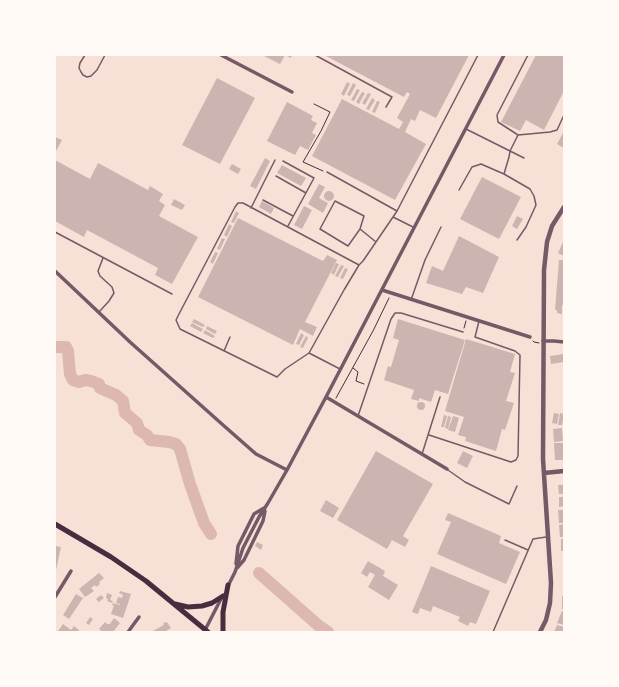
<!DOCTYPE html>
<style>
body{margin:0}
#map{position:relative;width:619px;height:687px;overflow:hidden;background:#f7e1d7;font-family:"PT Sans Narrow",sans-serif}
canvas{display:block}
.frame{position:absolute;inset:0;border:56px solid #fffaf5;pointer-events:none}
</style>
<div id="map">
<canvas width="619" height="687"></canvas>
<div class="frame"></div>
</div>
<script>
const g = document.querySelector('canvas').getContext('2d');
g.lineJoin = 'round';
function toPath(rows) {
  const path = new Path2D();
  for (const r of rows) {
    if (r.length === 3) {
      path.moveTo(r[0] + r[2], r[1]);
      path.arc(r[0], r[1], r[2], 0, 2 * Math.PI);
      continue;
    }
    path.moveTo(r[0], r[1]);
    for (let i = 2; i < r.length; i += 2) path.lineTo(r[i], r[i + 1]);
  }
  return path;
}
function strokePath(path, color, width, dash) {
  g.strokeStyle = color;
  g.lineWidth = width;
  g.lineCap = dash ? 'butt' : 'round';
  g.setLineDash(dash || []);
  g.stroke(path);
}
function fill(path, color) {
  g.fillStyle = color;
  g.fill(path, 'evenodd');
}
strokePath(toPath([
 [55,347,66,347,68,351,70,374,73,380,79,382,85,380,91,381,99,384,100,388,116,395,123,401,125,413,137,423,139,430,147,435,150,440,169,442,176,444,180,449,190,484,204,523,211,534],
 [259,573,319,626,328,632]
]), '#dcb8b0', 12);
fill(toPath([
 [262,55,292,55,291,58,285,55,280,64],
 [324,55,469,55,436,118,420,110,415,121,411,119,405,132,426,144,395,200,312,156,342,99,399,129,403,122,397,118,410,94,407,92,404,97],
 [536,55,561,55,564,56,564,91,544,130,526,120,520,131,501,122],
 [217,78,255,98,220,164,182,145],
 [347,82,350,84,344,96,341,94],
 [353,83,356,85,350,96,347,95],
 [357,89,360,90,354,101,351,100],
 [362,92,365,93,359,104,356,102],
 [368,93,371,94,365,105,362,103],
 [372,98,375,100,369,110,366,109],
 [377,101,380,102,375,113,372,112],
 [287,102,313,116,311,120,317,123,312,133,316,135,308,150,300,146,295,155,267,141],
 [564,131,564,148,557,144],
 [55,137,62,140,55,153],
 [265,158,270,161,256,189,250,186],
 [55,160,90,179,98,163,148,190,150,186,163,194,159,201,165,205,159,216,198,237,172,284,155,275,158,268,87,230,84,237,55,221],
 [232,164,241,169,238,174,229,169],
 [282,165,306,178,301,186,277,173],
 [482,177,521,197,499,239,460,219],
 [319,184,325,187,319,198,328,203,323,213,308,204],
 [329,196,5],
 [174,199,185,205,182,210,171,205],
 [262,201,274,208,271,214,259,207],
 [304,206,312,210,302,229,294,225],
 [236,211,239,213,234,223,231,222],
 [517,216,523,219,517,229,512,226],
 [238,218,323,261,327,255,337,260,305,322,317,327,313,336,300,329,293,345,198,297],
 [229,224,232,226,227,237,224,235],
 [459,236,499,257,483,293,466,287,462,294,426,283,432,266,443,271],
 [222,238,225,239,220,250,217,249],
 [563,242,564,243,564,256,558,253],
 [215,252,218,253,213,264,210,262],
 [559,260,564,260,564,305,562,305,562,314,557,313,557,310,555,310],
 [336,263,339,264,334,275,331,273],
 [341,265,344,266,338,277,335,276],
 [345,268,348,269,343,279,340,278],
 [194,319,205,325,203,327,192,322],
 [398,319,465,340,448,394,435,390,431,402,419,398,419,401,411,399,414,390,384,380,388,366,391,367,399,340,393,338],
 [192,323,203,329,201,332,190,326],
 [207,326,217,331,215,334,206,329],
 [205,330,215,336,213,338,203,333],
 [301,333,304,335,299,345,296,344],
 [306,336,308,338,303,348,300,347],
 [466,339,515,354,510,372,515,373,506,401,514,403,505,430,502,429,496,451,465,441,466,437,458,435,464,417,445,411],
 [564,354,564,362,551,364,550,356],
 [421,406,4],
 [554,413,559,414,557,424,552,423],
 [560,413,564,414,562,425,558,425],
 [444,415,447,416,444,427,441,427],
 [448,416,451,417,448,429,445,428],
 [453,416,459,418,455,432,448,430],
 [562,428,563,441,554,442,553,429],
 [554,443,563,443,563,445,564,445,564,460,555,460],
 [376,451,433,484,403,536,409,540,405,547,392,540,387,549,337,520],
 [463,451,473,456,467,468,457,463],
 [558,485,564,485,564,494,559,494],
 [559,497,563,497,564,506,559,507],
 [326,500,339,508,333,518,320,511],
 [558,510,564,510,564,523,559,523],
 [448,513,501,536,499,543,520,552,506,584,437,554,451,522,445,520],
 [564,524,564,537,560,537,559,525],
 [561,539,564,539,564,551,561,551],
 [257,542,263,545,261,550,255,546],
 [55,546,61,547,56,570,55,570],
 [368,561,385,571,383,576,398,585,389,600,368,587,375,575,370,572,367,577,361,573],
 [431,566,490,591,476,624,470,622,468,626,458,621,460,617,433,606,431,612,420,608,418,614,412,612],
 [99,573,104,578,99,582,100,584,96,587,95,585,91,588,94,591,85,597,79,589],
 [120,591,131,594,123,618,111,614,113,608,114,606,112,605,113,603,120,605,120,604,116,603,118,597,122,598,123,595,119,593],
 [107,593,112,595,110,600,113,601,112,603,107,601,108,599,106,598],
 [76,594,83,598,69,619,63,615],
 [101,595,104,598,99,602,96,599],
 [562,596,564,596,564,609,562,609],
 [562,611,564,611,564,625,557,623],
 [90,617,93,619,89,625,86,623],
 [114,618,120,623,113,632,103,632,99,629,105,622,107,624,110,624],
 [165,622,166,623,167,622,171,628,165,632,151,632,162,626,164,625,163,624],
 [63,624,71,630,74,626,79,630,78,632,60,632,58,631],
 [557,625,564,627,564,632,554,632]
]), '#ccb4b1');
strokePath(toPath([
 [314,104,330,112,321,131,303,162,323,171],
 [464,328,466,321],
 [533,341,534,342,539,343],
 [353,368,358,372,356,381,364,384],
 [336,398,373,331,389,298]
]), '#4a2c40', 1);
strokePath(toPath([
 [85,55,80,63,79,68,81,72,83,75,87,77,91,76,97,70,105,55],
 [315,55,392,97,386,107],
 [528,55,497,115,498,122,518,135,550,132,557,130,564,115],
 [466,129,524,158],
 [283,161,314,178,288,226],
 [327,172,397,211,393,217,413,227],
 [504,174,509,157,510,151,518,135],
 [276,176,306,193],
 [459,190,472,167,481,164,504,174,530,189,534,196,536,205,526,227,517,240],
 [263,200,293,216],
 [251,208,275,160],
 [397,211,478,55],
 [360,229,348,246,320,229,335,201,364,216,360,229,376,242],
 [55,232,172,294],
 [359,265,243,203,238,203,235,207,179,314,176,320,180,329,277,377,285,369,309,353,344,290,359,265,363,261,393,217],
 [411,300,425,260,441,227],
 [99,312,109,301,114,293,112,287,100,276,98,271,103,258],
 [224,351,230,337],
 [309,353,340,369],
 [358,416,391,319,395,313,401,313,463,332],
 [429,435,511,462,516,460,518,456,520,355,515,351,475,337,479,321],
 [422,454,440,397],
 [448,470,465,482,509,504,517,486],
 [505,540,528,550],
 [493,632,533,539,546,537]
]), '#755966', 1.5);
strokePath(toPath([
 [221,55,292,92],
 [55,271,130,342,223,425,256,454,287,470],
 [382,290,530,337],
 [543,341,554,341,564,342],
 [326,397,447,469],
 [236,564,238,546,254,514,264,508],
 [237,568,244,560,263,521,265,511],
 [228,586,235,572,243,548,259,517,268,503,287,470,326,397,504,55],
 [55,597,71,571],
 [205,630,222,597],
 [128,632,139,617]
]), '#755966', 3.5);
strokePath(toPath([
 [544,473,564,471],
 [540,632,546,620,550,603,551,583,543,459,544,270,547,242,552,226,564,207]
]), '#755966', 4.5);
strokePath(toPath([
 [55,524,111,557,146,581,208,632],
 [175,604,188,607,202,606,212,603,223,596],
 [223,632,223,612,228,585]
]), '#4a2c40', 5);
</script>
